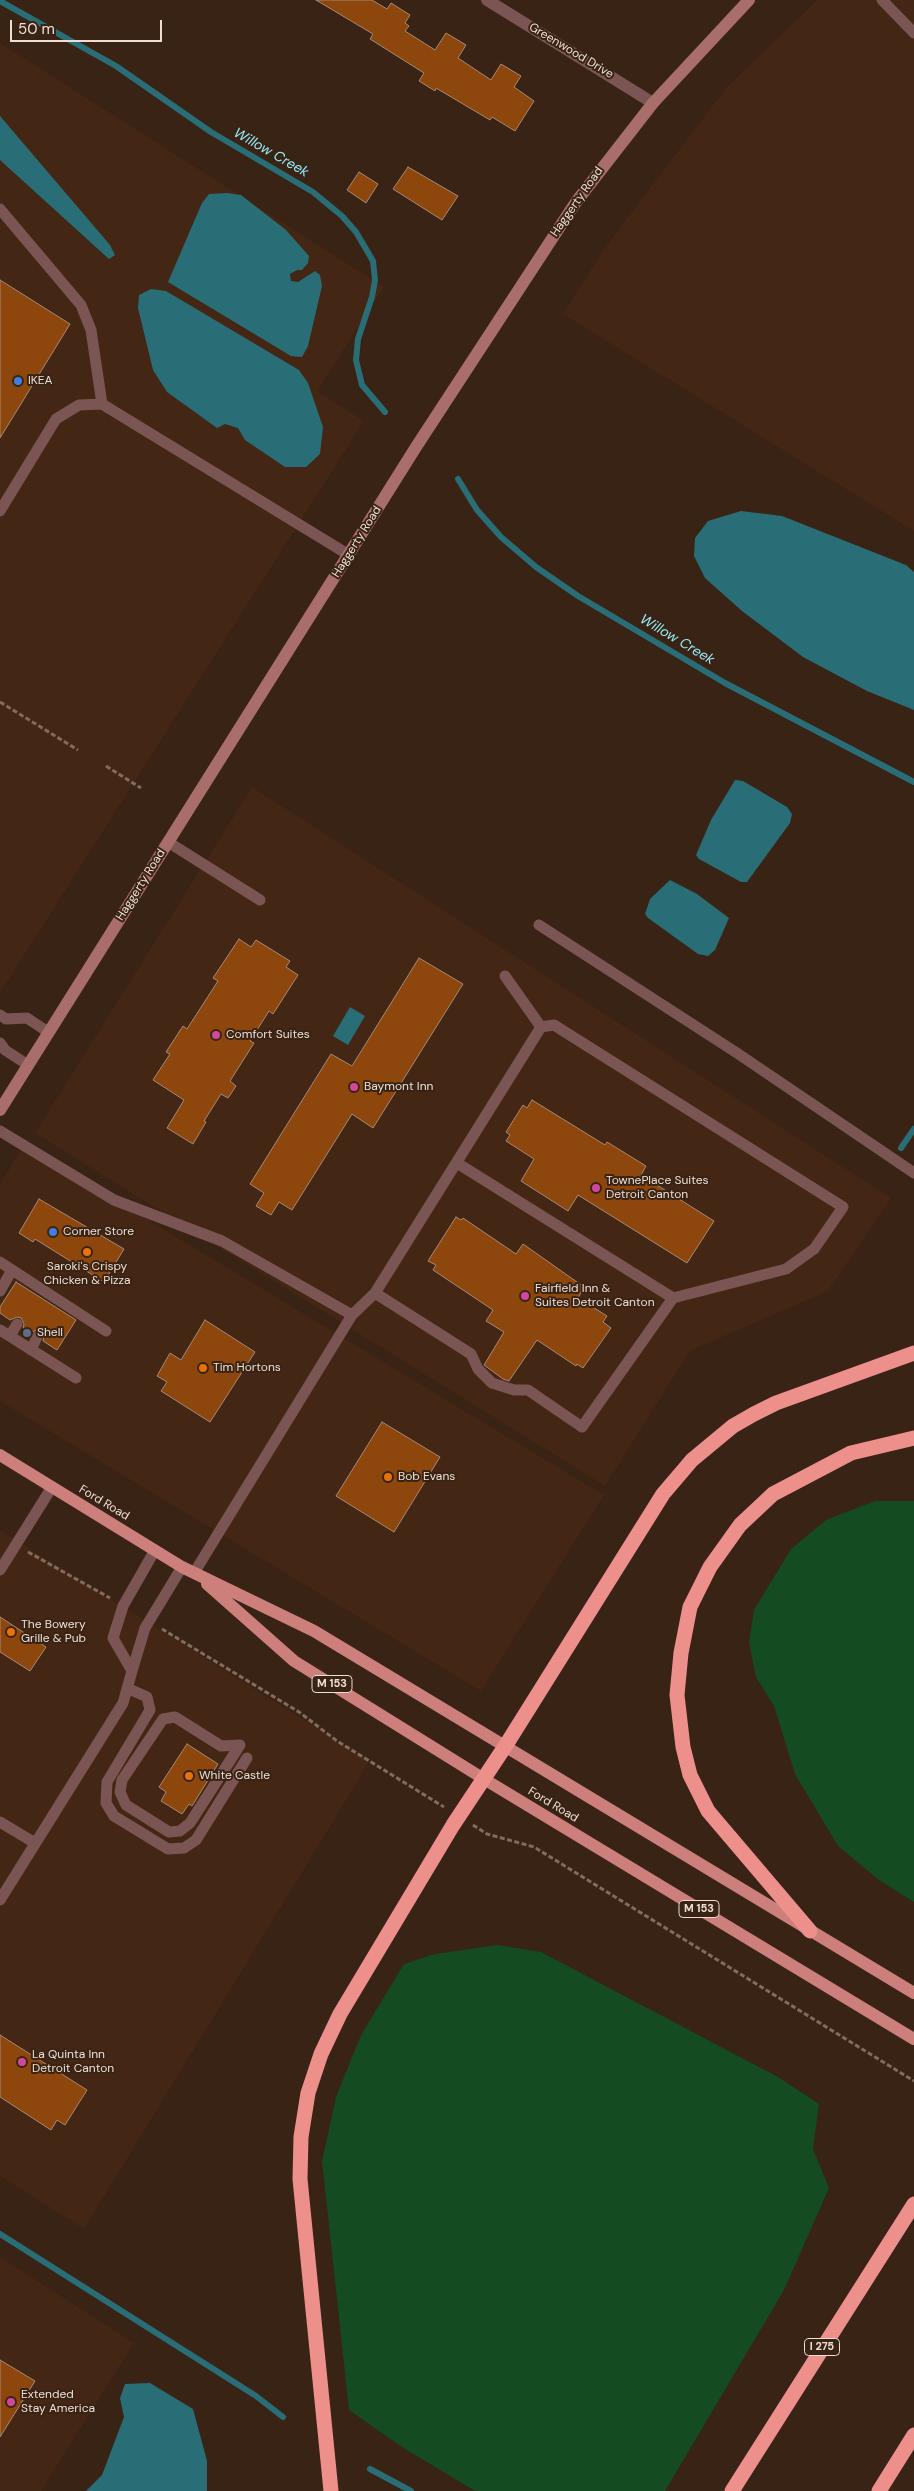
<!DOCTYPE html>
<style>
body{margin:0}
#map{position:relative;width:914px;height:2491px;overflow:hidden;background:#392314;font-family:"DM Sans",sans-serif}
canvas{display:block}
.scale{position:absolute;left:10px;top:20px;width:152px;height:22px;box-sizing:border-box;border:2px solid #eeded4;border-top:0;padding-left:6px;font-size:15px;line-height:18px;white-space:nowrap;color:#eeded4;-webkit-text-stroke:4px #392314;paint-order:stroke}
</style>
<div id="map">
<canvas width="914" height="2491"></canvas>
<div class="scale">50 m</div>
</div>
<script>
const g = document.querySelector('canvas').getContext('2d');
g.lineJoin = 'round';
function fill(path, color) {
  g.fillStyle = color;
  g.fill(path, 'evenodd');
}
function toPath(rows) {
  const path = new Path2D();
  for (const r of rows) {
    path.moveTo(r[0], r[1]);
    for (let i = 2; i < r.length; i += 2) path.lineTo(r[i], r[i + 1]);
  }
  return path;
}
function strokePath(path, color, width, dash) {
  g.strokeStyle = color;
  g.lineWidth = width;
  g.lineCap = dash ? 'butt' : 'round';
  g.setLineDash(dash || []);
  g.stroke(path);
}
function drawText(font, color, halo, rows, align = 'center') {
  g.font = font + ' "DM Sans",sans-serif';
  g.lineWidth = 4;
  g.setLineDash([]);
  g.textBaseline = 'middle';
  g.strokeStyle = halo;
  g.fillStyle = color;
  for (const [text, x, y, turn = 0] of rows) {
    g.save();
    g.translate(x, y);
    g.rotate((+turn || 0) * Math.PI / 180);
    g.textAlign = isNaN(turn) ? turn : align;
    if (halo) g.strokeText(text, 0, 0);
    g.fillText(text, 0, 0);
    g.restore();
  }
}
fill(toPath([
 [817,0,914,0,914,531,563,314,604,249,726,88],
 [0,43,384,287,317,391,364,421,0,993],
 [252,787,891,1198,828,1291,690,1351,605,1486,35,1133],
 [24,1145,604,1495,481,1691,0,1401,0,1184],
 [0,1530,370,1761,84,2229,0,2176],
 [0,2257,134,2343,41,2491,0,2491]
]), '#432613');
fill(toPath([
 [875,1501,914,1501,914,1902,879,1880,838,1846,795,1774,774,1706,756,1677,749,1642,754,1610,791,1549,826,1520],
 [498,1945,541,1952,778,2077,819,2104,813,2149,829,2188,784,2290,665,2491,475,2491,402,2447,349,2410,322,2161,336,2097,361,2035,404,1964,435,1954]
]), '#144b21');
fill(toPath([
 [0,116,110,245,115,255,109,259,0,160],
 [227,193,241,195,286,230,309,256,308,263,302,270,297,270,290,274,291,281,298,282,315,271,320,275,322,286,308,346,302,357,291,356,168,282,202,203,209,194],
 [151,289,166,291,299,370,308,383,323,427,320,454,306,467,285,467,245,440,238,428,225,424,217,428,167,392,153,370,138,308,139,295],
 [741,511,782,516,906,565,914,572,914,710,867,691,803,657,742,611,705,578,694,556,695,538,708,521],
 [735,780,743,781,787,807,792,814,790,823,747,882,741,882,699,859,696,855,711,820],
 [670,880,697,894,729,918,715,950,708,956,698,954,648,918,645,914,650,899],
 [350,1007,365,1016,348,1045,333,1036],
 [150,2383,193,2409,207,2461,207,2491,86,2491,102,2475,124,2417,120,2398,125,2384]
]), '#296e77');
strokePath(toPath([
 [0,1,116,66,211,132,313,192,342,216,356,232,373,261,375,280,372,297,358,339,356,360,362,385,385,412],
 [458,479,477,510,501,537,536,567,578,596,725,683,914,782],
 [901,1148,914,1129],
 [0,2234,256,2396,283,2417],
 [370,2469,411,2491]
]), '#296e77', 6);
const building = toPath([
 [316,0,372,0,387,9,391,3,410,15,405,23,409,26,405,31,435,50,446,33,466,45,458,58,491,80,501,64,521,76,514,87,534,101,515,131,492,117,490,120,436,88,435,91,419,81,424,73,370,39,373,34,316,0],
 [408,167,458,196,442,220,393,189,408,167],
 [359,172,378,184,366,203,347,190,359,172],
 [0,280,70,324,0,438,0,280],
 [239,939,251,947,256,940,290,961,286,967,298,975,273,1014,269,1011,250,1041,254,1043,230,1081,236,1086,228,1098,221,1094,204,1121,206,1122,193,1144,167,1128,184,1100,153,1080,170,1054,166,1052,183,1026,187,1029,218,981,213,978,239,939],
 [419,958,463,984,373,1128,352,1114,292,1210,279,1202,271,1215,256,1206,264,1193,250,1184,331,1054,352,1066,419,958],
 [532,1100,605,1145,607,1142,646,1166,641,1175,714,1221,687,1263,578,1195,568,1211,521,1181,534,1159,506,1141,510,1135,506,1132,523,1105,527,1108,532,1100],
 [39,1199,124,1249,104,1282,35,1239,33,1242,19,1233,39,1199],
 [456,1217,461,1220,463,1218,516,1254,523,1244,584,1287,578,1298,607,1316,603,1322,611,1328,583,1368,577,1364,576,1366,537,1340,509,1381,503,1379,484,1365,504,1332,486,1321,493,1310,433,1270,436,1265,428,1261,456,1217],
 [16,1282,76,1320,57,1350,43,1341,44,1336,41,1330,36,1330,31,1333,23,1328,24,1324,21,1318,17,1317,10,1320,0,1313,0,1307,16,1282],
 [205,1320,255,1352,210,1422,161,1391,167,1382,157,1376,170,1353,181,1360,205,1320],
 [382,1422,440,1457,394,1532,336,1496,382,1422],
 [0,1617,46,1647,30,1671,0,1652,0,1617],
 [187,1744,218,1764,192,1806,189,1804,182,1814,161,1801,166,1792,159,1787,187,1744],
 [0,2035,87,2090,65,2125,57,2120,51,2130,0,2097,0,2035],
 [0,2360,35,2381,0,2437,0,2360]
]);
fill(building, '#8d470c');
strokePath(building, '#a68978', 1);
strokePath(toPath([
 [0,702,78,750],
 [106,766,141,788],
 [28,1552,110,1598],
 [162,1629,299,1712,337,1741,444,1807],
 [473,1825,487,1834,534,1847,914,2081]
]), '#806d60', 3, [5, 2.5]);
strokePath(toPath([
 [882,0,914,33],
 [0,209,81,305,91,330,102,404],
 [0,511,56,419,79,405,102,404,349,555],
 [168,842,260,900],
 [539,925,737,1053,914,1173],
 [505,976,541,1027],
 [0,1015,6,1019,27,1018,48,1032],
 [0,1043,5,1050,28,1065],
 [0,1131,114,1200,222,1241,352,1315,194,1573],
 [457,1163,673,1298],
 [0,1262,106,1331],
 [0,1291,12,1270],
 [352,1315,375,1293,541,1027,554,1025,843,1207,814,1249,786,1269,673,1298,582,1427,528,1390,514,1390,492,1383,478,1369,471,1354,375,1293],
 [0,1330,76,1378],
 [10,1336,17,1324],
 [31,1350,37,1337],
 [155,1550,123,1606,113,1638,132,1671,145,1628,182,1567],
 [0,1570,52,1487],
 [127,1688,147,1697,150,1710,107,1782,106,1803,114,1816,168,1849,184,1848,196,1840,247,1758],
 [175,1717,221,1746,240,1745,190,1823,180,1831,169,1832,126,1805,120,1792,122,1780,163,1719,175,1717],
 [0,1822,35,1843],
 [0,1900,123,1703,132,1671]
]), '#7b5553', 11);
strokePath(toPath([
 [487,0,653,103]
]), '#7b5553', 12);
strokePath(toPath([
 [0,1110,416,447,576,202,653,103,749,0]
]), '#a96d6a', 12);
strokePath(toPath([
 [0,1455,182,1567,314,1631,914,1993],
 [207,1584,294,1661,484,1779,914,2039]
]), '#cd7f7b', 12);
strokePath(toPath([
 [810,1931,708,1811,690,1775,683,1747,677,1695,681,1653,690,1607,710,1567,740,1525,773,1494,851,1453,914,1438],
 [331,2491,300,2179,301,2137,308,2093,321,2054,340,2014,453,1825,506,1745,663,1494,692,1460,733,1426,754,1414,776,1403,914,1353],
 [732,2491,914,2204],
 [879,2491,914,2435]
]), '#ed8f8b', 15);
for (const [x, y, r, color] of [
 [18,381,5,"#3f7fe0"],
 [216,1035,5,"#d1479c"],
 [354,1087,5,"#d1479c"],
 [596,1188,5,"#d1479c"],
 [53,1232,5,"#3f7fe0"],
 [87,1252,5,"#e8710a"],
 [525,1296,5,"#d1479c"],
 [27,1333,5,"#5c6f8a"],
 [203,1368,5,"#e8710a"],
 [388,1477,5,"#e8710a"],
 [11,1632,5,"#e8710a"],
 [189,1776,5,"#e8710a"],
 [22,2062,5,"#d1479c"],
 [11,2402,5,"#d1479c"]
]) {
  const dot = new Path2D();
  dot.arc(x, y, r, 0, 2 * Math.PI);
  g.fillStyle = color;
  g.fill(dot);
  strokePath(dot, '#392314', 2);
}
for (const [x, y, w] of [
 [332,1684,40],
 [699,1909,40],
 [822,2347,35]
]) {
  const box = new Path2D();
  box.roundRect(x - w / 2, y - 8.5, w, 17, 4);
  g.fillStyle = '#392314';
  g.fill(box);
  strokePath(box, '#eeded4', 1);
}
drawText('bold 11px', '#eeded4', null, [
 ["M 153",332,1684],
 ["M 153",699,1909],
 ["I 275",822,2347]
]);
drawText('12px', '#eeded4', '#392314', [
 ["Greenwood Drive",571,51,31],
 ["Haggerty Road",577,202,-55],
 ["Haggerty Road",357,542,-58],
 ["Haggerty Road",141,885,-58],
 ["Ford Road",104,1503,31],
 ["Ford Road",553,1805,31]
]);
drawText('12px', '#eeded4', '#392314', [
 ["IKEA",28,381],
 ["Comfort Suites",226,1035],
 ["Baymont Inn",364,1087],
 ["TownePlace Suites",606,1181],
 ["Detroit Canton",606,1195],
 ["Corner Store",63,1232],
 ["Saroki's Crispy",87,1267,"center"],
 ["Chicken & Pizza",87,1281,"center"],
 ["Fairfield Inn &",535,1289],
 ["Suites Detroit Canton",535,1303],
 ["Shell",37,1333],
 ["Tim Hortons",213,1368],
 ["Bob Evans",398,1477],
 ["The Bowery",21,1625],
 ["Grille & Pub",21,1639],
 ["White Castle",199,1776],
 ["La Quinta Inn",32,2055],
 ["Detroit Canton",32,2069],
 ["Extended",21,2395],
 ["Stay America",21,2409]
], 'left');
drawText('italic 14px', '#92ebf7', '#392314', [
 ["Willow Creek",271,153,30],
 ["Willow Creek",677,640,31]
]);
</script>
